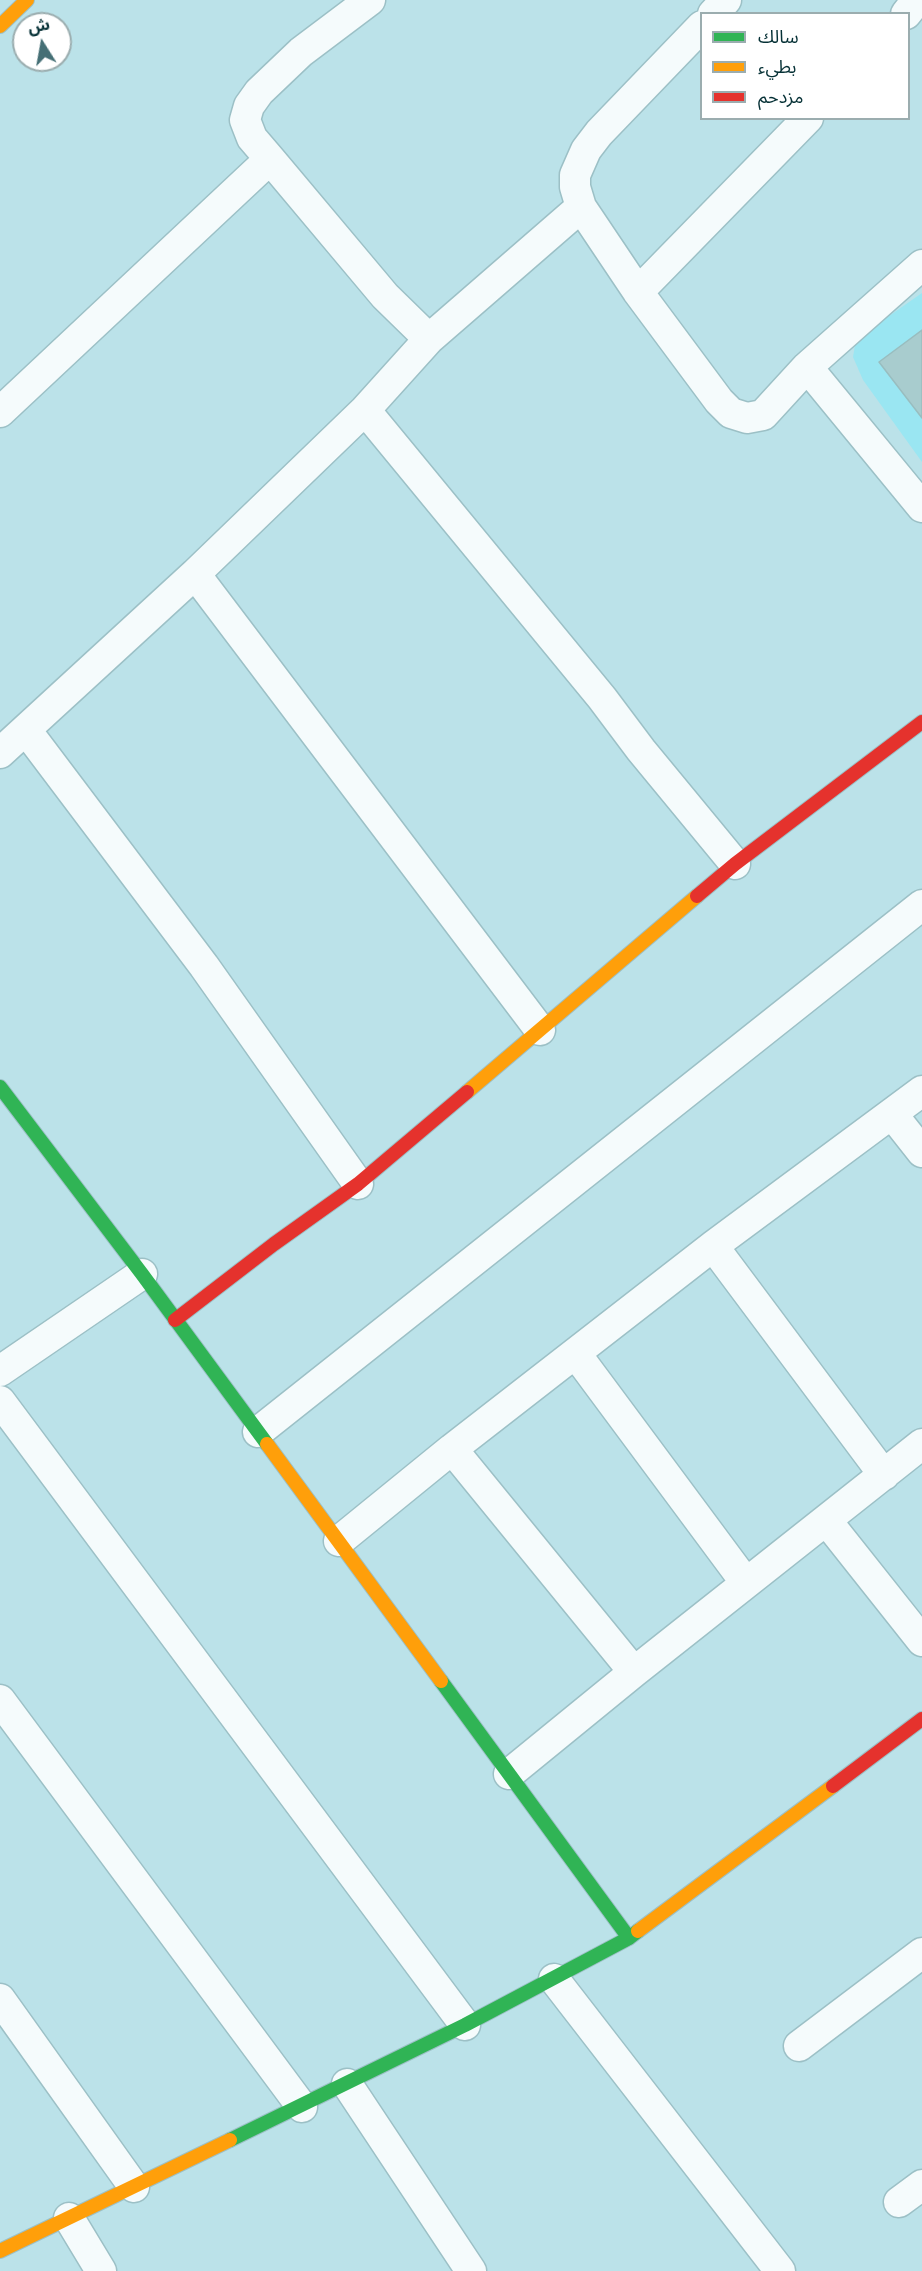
<!DOCTYPE html>
<meta charset="utf-8">
<style>
body{margin:0}
#map{position:relative;width:922px;height:2271px;overflow:hidden;background:#bbe2e9;font-family:Raleway,"Noto Sans Arabic",sans-serif}
canvas{display:block}
.legend{position:absolute;left:700px;top:12px;width:210px;height:108px;box-sizing:border-box;background:#fff;border:2px solid #9badaf;margin:0;padding:8px 10px;list-style:none;font-size:18px;color:#063136}
.legend li{display:flex;align-items:center;gap:12px;height:30px}
.legend b{width:30px;border:2px solid #9badaf}
.north{position:absolute;left:12px;top:12px;width:60px;height:60px;box-sizing:border-box;background:#fff;border:2px solid #9badaf;border-radius:50%;rotate:349deg;font-size:16px;font-weight:700;line-height:24px;text-align:center;color:#063136}
.north::after{content:'';display:block;margin:auto;width:21px;height:27px;background:#456f75;clip-path:polygon(50% 0,100% 100%,50% 72%,0 100%)}
</style>
<div id="map">
<canvas width="922" height="2271"></canvas>
<ul class="legend">
<li><b style="height:8px;background:#30b455"></b>سالك</li>
<li><b style="height:8px;background:#ff9f0a"></b>بطيء</li>
<li><b style="height:8px;background:#e5322d"></b>مزدحم</li>
</ul>
<div class="north">ش</div>
</div>
<script>
const g = document.querySelector('canvas').getContext('2d');
g.lineJoin = 'round';
function fill(path, color) {
  g.fillStyle = color;
  g.fill(path, 'evenodd');
}
function toPath(rows) {
  const path = new Path2D();
  for (const r of rows) {
    path.moveTo(r[0], r[1]);
    for (let i = 2; i < r.length; i += 2) path.lineTo(r[i], r[i + 1]);
  }
  return path;
}
function strokePath(path, color, width, dash) {
  g.strokeStyle = color;
  g.lineWidth = width;
  g.lineCap = dash ? 'butt' : 'round';
  g.setLineDash(dash || []);
  g.stroke(path);
}
fill(toPath([
 [922,293,922,462,863,380,853,357,856,339]
]), '#9ae6f2');
const building = toPath([
 [922,330,922,418,879,362,922,330]
]);
fill(building, '#a8ccce');
strokePath(building, '#99bdbf', 1.5);
const street = toPath([
 [370,0,301,52,259,92,249,106,245,120,252,138,270,159,385,296,429,339],
 [713,14,726,0],
 [906,14,917,0],
 [702,26,599,133,586,150,575,175,575,187,581,207,638,292,719,401,731,413,747,418,763,415,807,367,922,265],
 [638,292,808,118],
 [807,367,922,507],
 [365,410,602,698,641,750,735,864],
 [0,412,270,159],
 [195,574,540,1030],
 [26,730,204,966,358,1184],
 [0,753,195,574,365,410,429,339,581,207],
 [892,1114,922,1152],
 [713,1246,884,1475],
 [576,1354,746,1583],
 [0,1371,142,1274],
 [0,1401,465,2025],
 [258,1432,922,905],
 [452,1449,634,1672],
 [826,1520,922,1641],
 [339,1541,452,1449,713,1246,922,1091],
 [0,1700,302,2107],
 [509,1774,634,1672,922,1444],
 [554,1979,780,2271],
 [0,1999,134,2187],
 [799,2046,922,1953],
 [347,2084,471,2271],
 [899,2202,922,2185],
 [69,2218,101,2271]
]);
const fast = toPath([
 [0,1087,142,1274,267,1444],
 [441,1681,629,1938],
 [230,2140,465,2025,629,1938,638,1931]
]);
const slow = toPath([
 [0,26,27,0],
 [467,1092,697,896],
 [267,1444,441,1681],
 [638,1931,833,1786],
 [0,2251,230,2140]
]);
const jam = toPath([
 [697,896,735,864,922,722],
 [175,1320,274,1244,358,1184,467,1092],
 [833,1786,922,1719]
]);
strokePath(street, '#9cc0c6', 33);
strokePath(fast, '#9cc0c6', 16);
strokePath(slow, '#9cc0c6', 16);
strokePath(jam, '#9cc0c6', 16);
strokePath(street, '#f5fbfc', 30);
strokePath(fast, '#30b455', 14);
strokePath(slow, '#ff9f0a', 14);
strokePath(jam, '#e5322d', 14);
</script>
